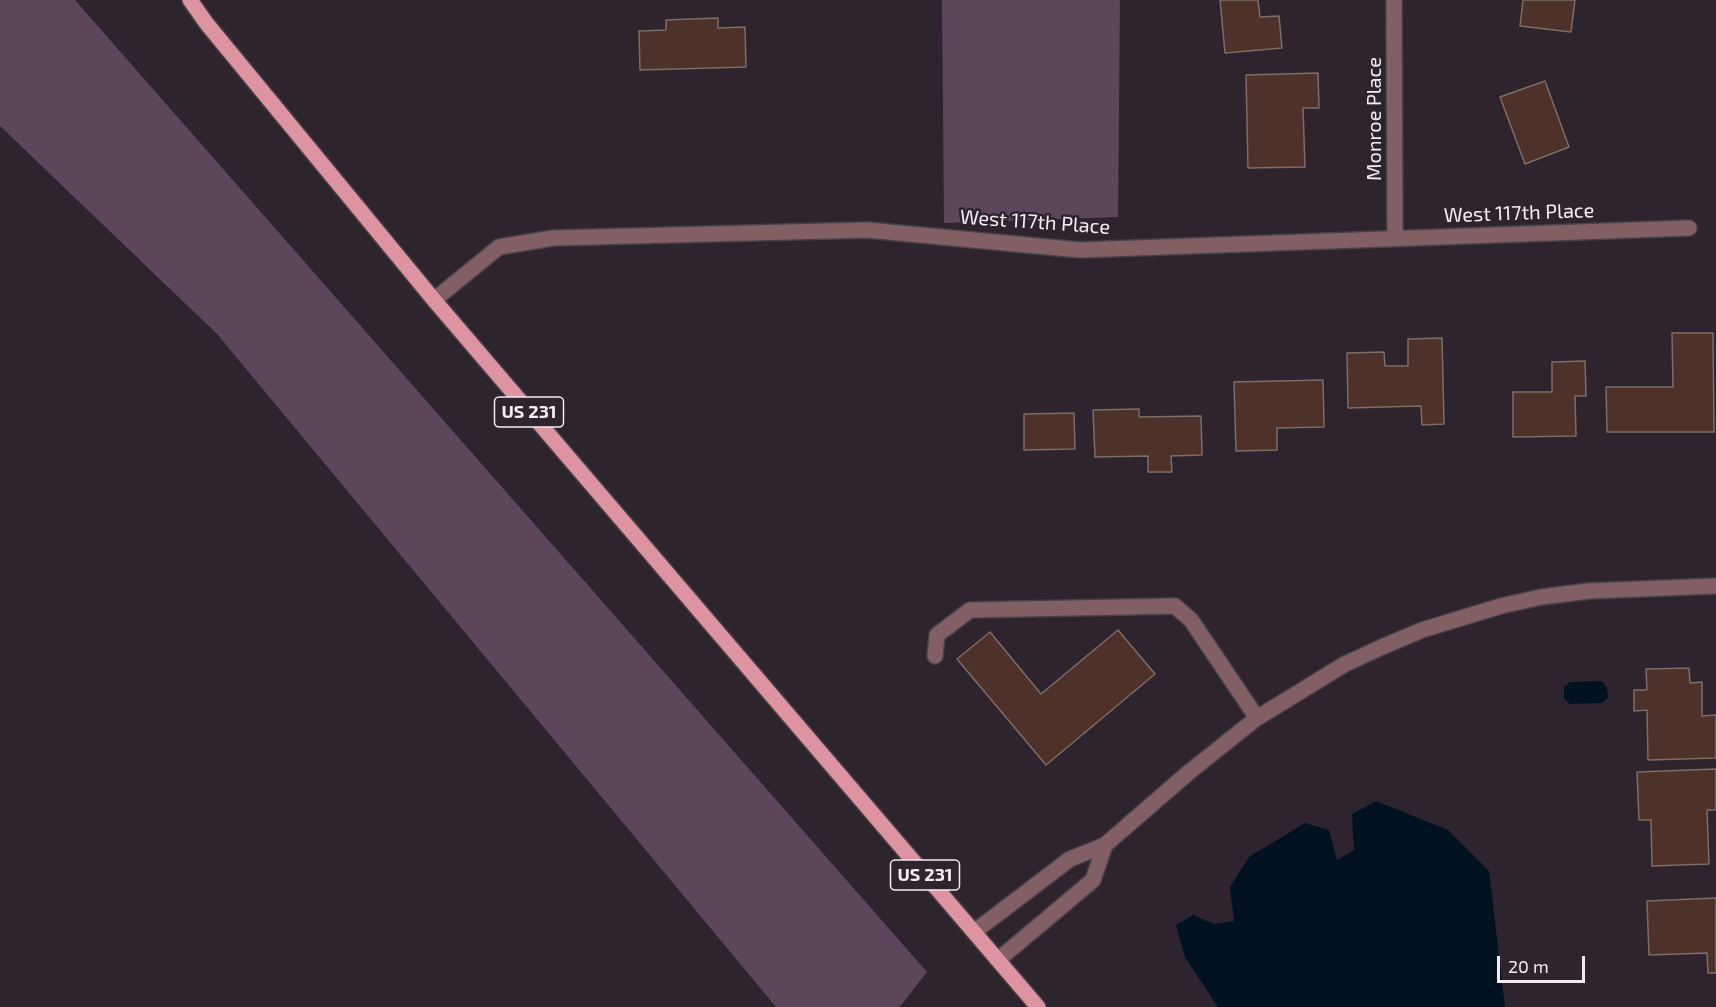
<!DOCTYPE html>
<style>
body{margin:0}
#map{position:relative;width:1716px;height:1007px;overflow:hidden;background:#2d242e;font-family:"Exo 2",sans-serif}
canvas{display:block}
.scale{position:absolute;left:1497px;top:956px;width:88px;height:27px;box-sizing:border-box;border:3px solid #f2ebf2;border-top:0;padding-left:8px;font-size:18px;line-height:21px;white-space:nowrap;color:#f2ebf2;-webkit-text-stroke:4px #2d242e;paint-order:stroke}
</style>
<div id="map">
<canvas width="1716" height="1007"></canvas>
<div class="scale">20 m</div>
</div>
<script>
const g = document.querySelector('canvas').getContext('2d');
g.lineJoin = 'round';
function fill(path, color) {
  g.fillStyle = color;
  g.fill(path, 'evenodd');
}
function toPath(rows) {
  const path = new Path2D();
  for (const r of rows) {
    path.moveTo(r[0], r[1]);
    for (let i = 2; i < r.length; i += 2) path.lineTo(r[i], r[i + 1]);
  }
  return path;
}
function strokePath(path, color, width, dash) {
  g.strokeStyle = color;
  g.lineWidth = width;
  g.lineCap = dash ? 'butt' : 'round';
  g.setLineDash(dash || []);
  g.stroke(path);
}
function drawText(font, color, halo, rows, align = 'center') {
  g.font = font + ' "Exo 2",sans-serif';
  g.lineWidth = 5;
  g.setLineDash([]);
  g.textBaseline = 'middle';
  g.strokeStyle = halo;
  g.fillStyle = color;
  for (const [text, x, y, turn = 0] of rows) {
    g.save();
    g.translate(x, y);
    g.rotate((+turn || 0) * Math.PI / 180);
    g.textAlign = isNaN(turn) ? turn : align;
    if (halo) g.strokeText(text, 0, 0);
    g.fillText(text, 0, 0);
    g.restore();
  }
}
fill(toPath([
 [0,0,75,0,927,972,903,1003,899,1007,776,1007,217,334,0,126],
 [942,0,1120,0,1118,217,944,223]
]), '#5b465c');
fill(toPath([
 [1602,681,1607,688,1608,698,1602,703,1570,704,1564,699,1564,687,1570,682],
 [1376,801,1448,830,1489,871,1505,1007,1218,1007,1185,957,1176,925,1193,915,1214,924,1234,921,1230,887,1249,857,1305,823,1329,830,1337,860,1354,850,1352,814]
]), '#001220');
const building = toPath([
 [1220,0,1258,0,1260,17,1279,16,1282,48,1225,53,1220,0],
 [1523,0,1575,0,1571,32,1520,26,1523,0],
 [718,18,718,28,745,27,746,67,640,70,639,31,666,30,666,20,718,18],
 [1318,73,1319,108,1303,108,1305,167,1248,168,1246,75,1318,73],
 [1545,81,1569,147,1525,164,1500,97,1545,81],
 [1672,333,1713,333,1714,432,1607,432,1606,387,1673,387,1672,333],
 [1442,338,1444,424,1422,425,1421,406,1348,408,1347,353,1384,352,1385,366,1408,366,1408,339,1442,338],
 [1585,361,1586,396,1575,396,1576,436,1513,437,1513,392,1552,392,1552,362,1585,361],
 [1323,380,1324,427,1277,428,1277,450,1236,451,1234,382,1323,380],
 [1139,409,1139,417,1201,416,1202,455,1171,456,1172,472,1148,472,1148,456,1095,457,1093,410,1139,409],
 [1074,413,1075,449,1024,450,1024,414,1074,413],
 [1118,630,1155,674,1046,765,957,659,990,632,1041,694,1118,630],
 [1689,668,1690,683,1702,682,1702,716,1716,715,1716,758,1648,760,1647,710,1634,711,1634,690,1647,690,1646,669,1689,668],
 [1716,769,1716,810,1707,810,1709,864,1652,866,1651,820,1639,820,1637,772,1716,769],
 [1716,898,1716,973,1708,973,1707,953,1649,955,1647,901,1716,898]
]);
fill(building, '#4e3129');
strokePath(building, '#7d6d68', 1.5);
const minor = toPath([
 [1394,0,1395,237],
 [434,300,499,247,553,238,867,230,1080,250,1689,228],
 [935,656,937,635,970,610,1175,606,1191,620,1257,718],
 [974,932,1070,859,1105,845,1188,773,1257,718,1345,664,1382,647,1422,630,1501,606,1541,597,1589,591,1716,586],
 [998,960,1093,880,1105,845]
]);
const major = toPath([
 [190,0,207,24,434,300,1038,1007]
]);
strokePath(minor, '#494049', 18);
strokePath(major, '#494049', 18);
strokePath(minor, '#825f64', 15);
strokePath(major, '#de94a0', 15);
for (const [x, y, w] of [
 [529,412,69],
 [925,875,69]
]) {
  const box = new Path2D();
  box.roundRect(x - w / 2, y - 15, w, 30, 4.5);
  g.fillStyle = '#2d242e';
  g.fill(box);
  strokePath(box, '#f2ebf2', 1.5);
}
drawText('bold 18px', '#f2ebf2', null, [
 ["US 231",529,412],
 ["US 231",925,875]
]);
drawText('20px', '#f2ebf2', '#2d242e', [
 ["Monroe Place",1374,119,-90],
 ["West 117th Place",1519,213,-2],
 ["West 117th Place",1035,222,4]
]);
</script>
